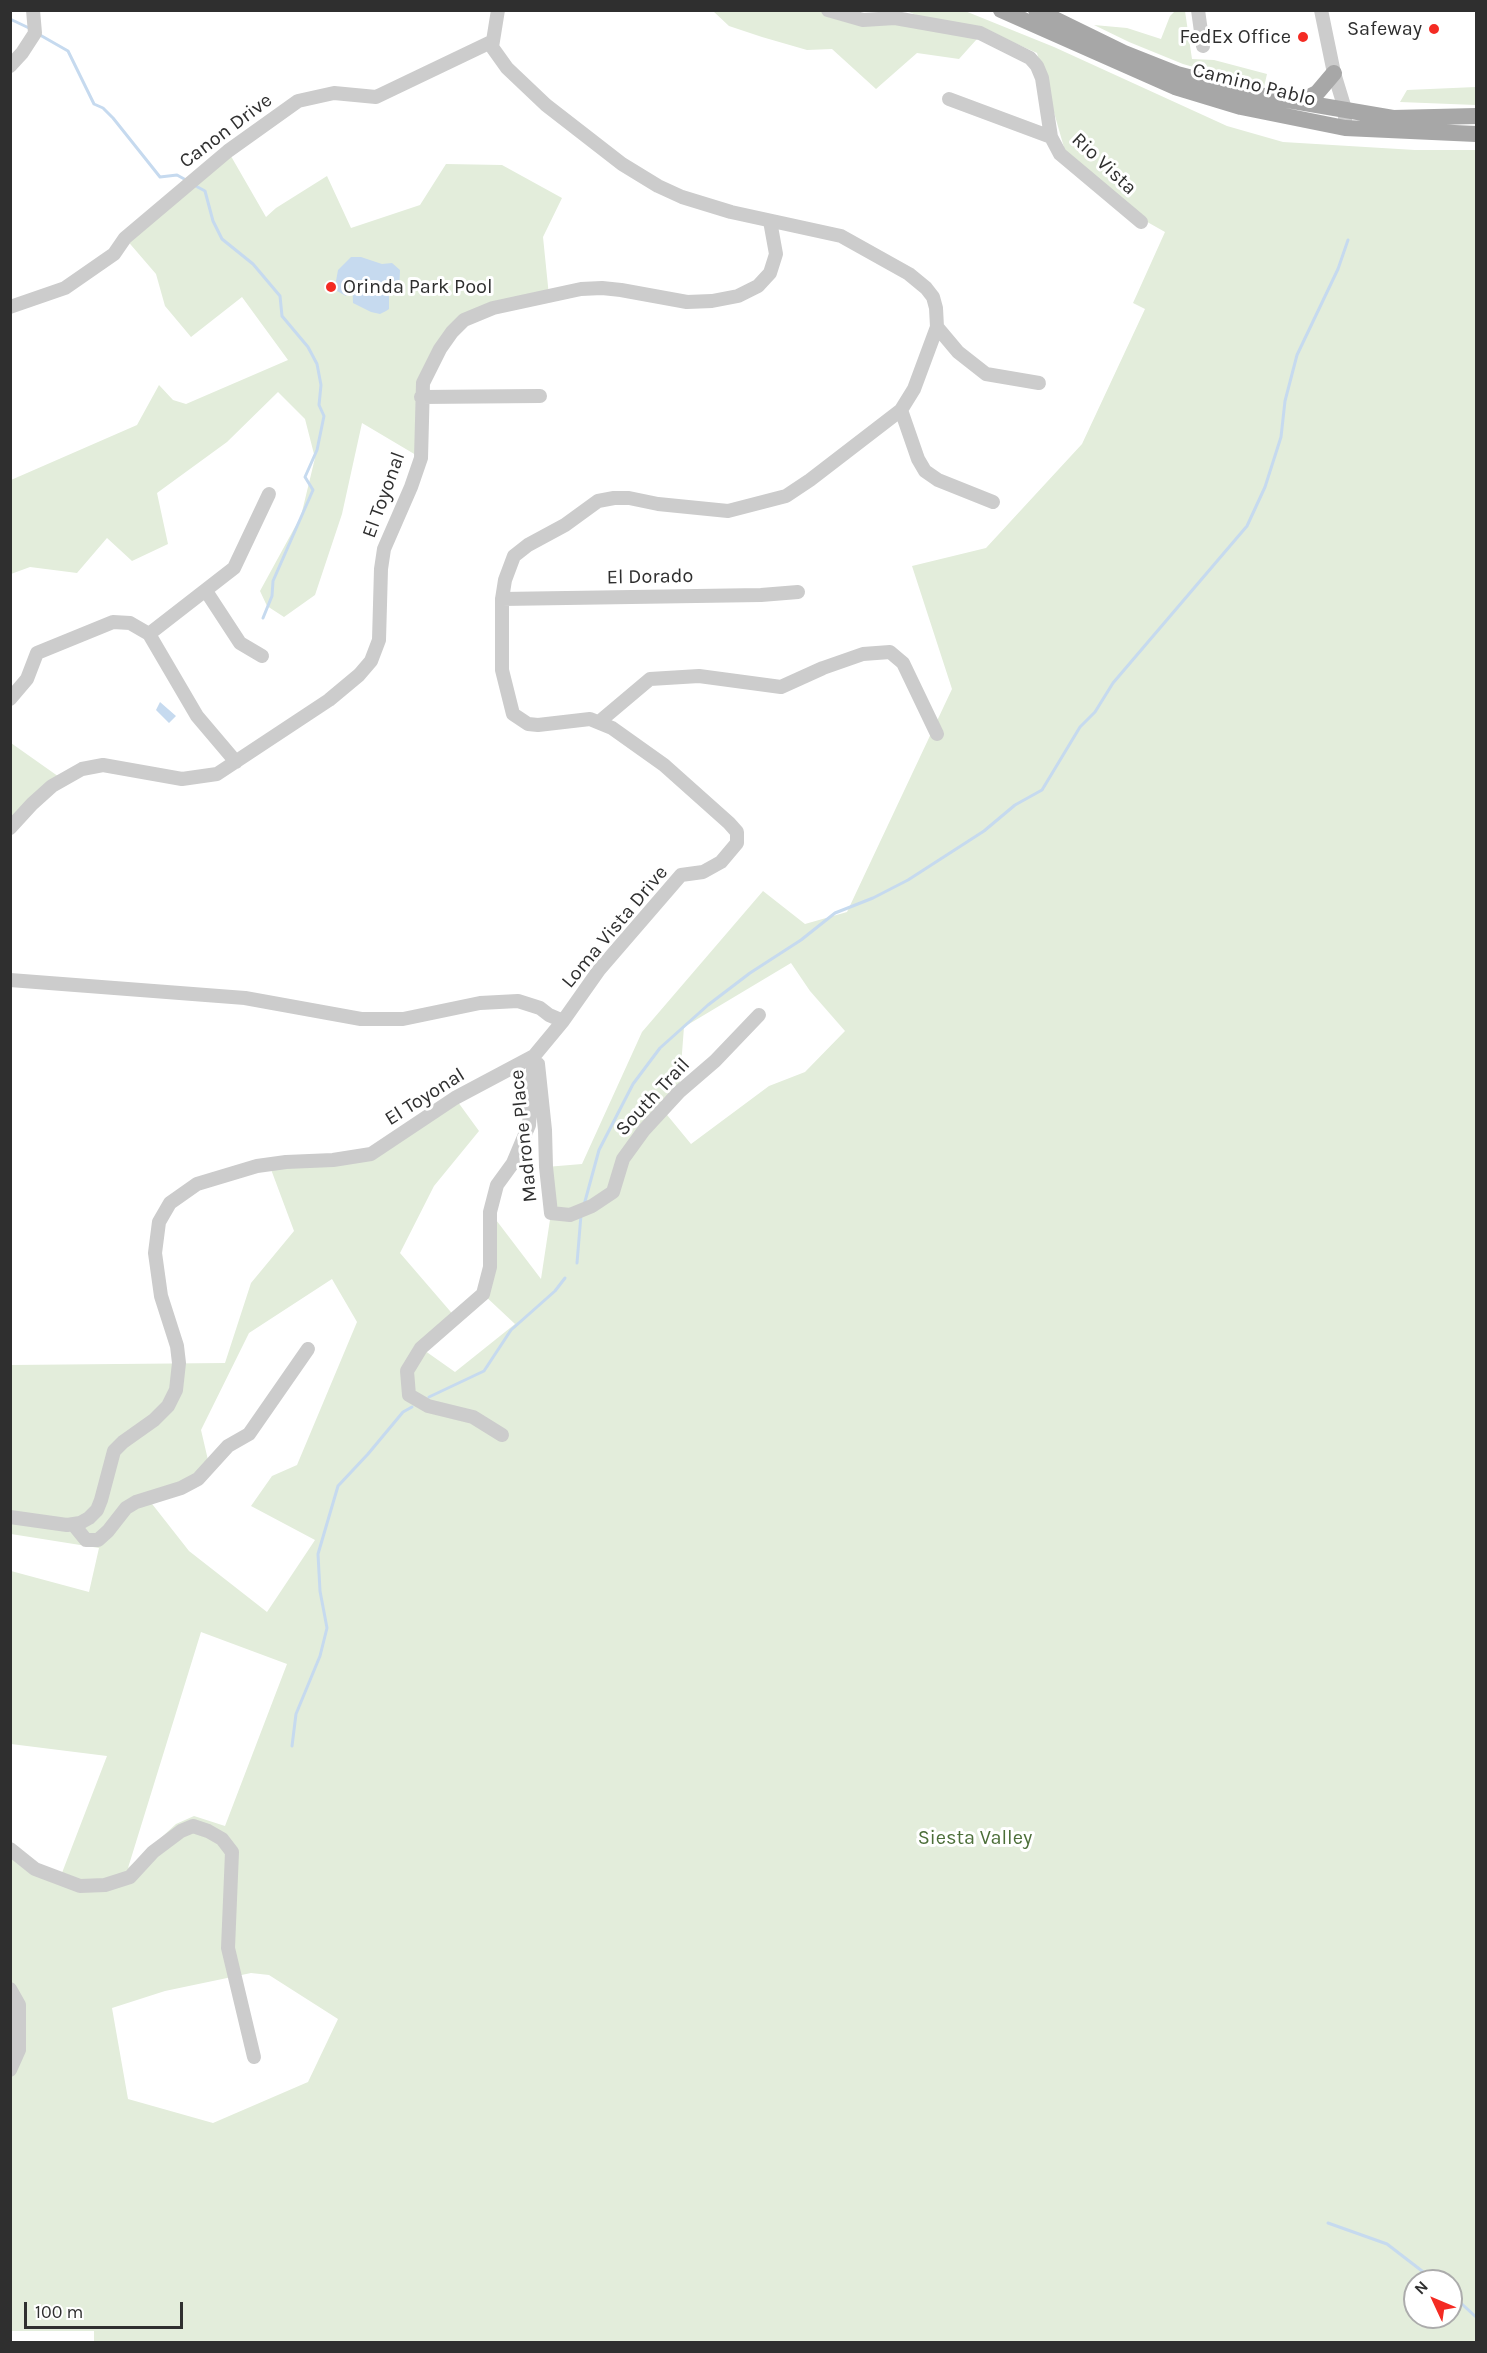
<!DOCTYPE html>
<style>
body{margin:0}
#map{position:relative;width:1487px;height:2353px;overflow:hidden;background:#fff;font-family:Karla,sans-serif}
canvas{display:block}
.frame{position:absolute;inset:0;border:12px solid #2f2f2f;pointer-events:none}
.north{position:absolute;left:1403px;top:2269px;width:60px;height:60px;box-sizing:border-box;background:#fff;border:2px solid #acacac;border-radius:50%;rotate:314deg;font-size:16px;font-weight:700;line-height:24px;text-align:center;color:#2f2f2f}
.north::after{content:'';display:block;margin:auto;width:21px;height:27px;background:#f42b23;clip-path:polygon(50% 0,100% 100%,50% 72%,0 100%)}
.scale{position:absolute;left:24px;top:2302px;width:159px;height:27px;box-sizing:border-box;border:3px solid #2f2f2f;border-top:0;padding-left:8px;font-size:18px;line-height:21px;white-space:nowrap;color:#2f2f2f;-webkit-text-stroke:4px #fff;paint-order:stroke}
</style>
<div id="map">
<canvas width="1487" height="2353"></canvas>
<div class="frame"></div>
<div class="north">N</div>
<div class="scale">100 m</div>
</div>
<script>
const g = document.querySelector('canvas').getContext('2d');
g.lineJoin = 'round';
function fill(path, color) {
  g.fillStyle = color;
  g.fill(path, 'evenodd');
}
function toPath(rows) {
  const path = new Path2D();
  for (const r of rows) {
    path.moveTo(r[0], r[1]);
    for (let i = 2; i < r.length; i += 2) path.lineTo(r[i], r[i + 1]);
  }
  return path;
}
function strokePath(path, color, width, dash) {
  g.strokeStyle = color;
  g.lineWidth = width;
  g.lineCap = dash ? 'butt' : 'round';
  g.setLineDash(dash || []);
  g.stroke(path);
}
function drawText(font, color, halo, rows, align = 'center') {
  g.font = font + ' Karla,sans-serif';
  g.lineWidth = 6;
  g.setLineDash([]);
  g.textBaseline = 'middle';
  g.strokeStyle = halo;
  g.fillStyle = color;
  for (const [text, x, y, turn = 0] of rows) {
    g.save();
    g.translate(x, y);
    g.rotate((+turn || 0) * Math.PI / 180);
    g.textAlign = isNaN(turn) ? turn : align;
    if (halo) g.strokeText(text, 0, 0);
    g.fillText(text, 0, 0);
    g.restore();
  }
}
fill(toPath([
 [713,11,851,11,852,17,921,17,909,12,909,11,965,11,1054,47,1227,126,1283,142,1415,150,1476,150,1476,2342,94,2342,94,2331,11,2331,10,1849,60,1878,107,1756,11,1744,11,1571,89,1592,99,1548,11,1534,11,1365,225,1363,251,1283,294,1231,269,1164,363,1156,455,1098,479,1131,434,1186,400,1253,456,1318,421,1348,455,1372,515,1324,483,1294,490,1212,541,1279,551,1213,546,1167,582,1164,642,1032,763,891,805,924,847,912,952,689,912,566,986,548,1082,444,1145,309,1133,303,1165,232,1142,219,1065,151,1037,53,985,30,959,59,917,53,876,89,832,49,807,50,762,37,729,26],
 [791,963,810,991,845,1031,805,1072,769,1086,691,1144,663,1110,679,1092,684,1027],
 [332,1279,357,1322,297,1465,272,1476,251,1506,315,1540,267,1612,189,1551,149,1500,184,1489,208,1460,201,1430,249,1333],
 [201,1632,287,1664,225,1826,194,1816,176,1824,128,1868],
 [251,1973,269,1975,338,2019,308,2082,213,2123,128,2099,112,2008,165,1991],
 [1415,2281,1451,2281,1451,2317,1415,2317],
 [1175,11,1185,11,1192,59,1214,60,1267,74,1264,87,1183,64,1129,42,1094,25,1127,28,1161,39,1170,16],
 [1476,87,1476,105,1400,102,1407,90],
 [228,151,266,217,276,208,327,176,351,228,420,205,446,164,502,165,562,198,543,237,549,296,464,320,423,383,421,458,362,423,342,514,315,595,284,617,267,606,260,591,301,516,315,458,305,419,278,392,227,442,157,493,168,544,132,561,107,538,77,573,30,567,11,574,11,480,137,425,159,385,173,400,186,404,288,360,242,297,191,337,165,306,156,274,125,238],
 [11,743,62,779,11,828]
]), '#e3eddb');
fill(toPath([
 [351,257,361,257,382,264,392,263,400,270,399,292,392,290,392,278,389,278,389,309,386,311,380,314,371,312,353,303,352,278,346,278,348,293,346,296,337,291,336,281,338,270],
 [160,702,176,716,169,723,156,710]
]), '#c6daef');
strokePath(toPath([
 [10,19,29,28],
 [40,35,68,51,94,104,103,108,113,118,160,177,177,175,186,180],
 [194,185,205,191,213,221,222,239,253,264,280,296,282,316,308,347,317,364,321,385,319,405,324,416,317,450,305,477,313,490,273,581,272,596,263,618],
 [584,1205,599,1150,633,1084,660,1048,708,1005,750,973,801,940,835,913,873,898,908,880,984,831,1015,805,1042,790,1080,727,1095,712,1113,683,1247,526,1265,487,1281,437,1285,401,1297,355,1338,269,1348,240],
 [577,1263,581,1215],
 [429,1397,484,1371,511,1330,555,1291,565,1278],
 [292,1746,296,1714,320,1656,327,1628,320,1591,318,1554,338,1486,368,1454,403,1412,412,1407],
 [1328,2223,1387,2244,1435,2281],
 [1451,2294,1476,2317]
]), '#c6daef', 3);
strokePath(toPath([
 [828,10,863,20,895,18,980,33,1030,58,1037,66,1042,78,1051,137,1060,154,1141,222],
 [1198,10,1203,46],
 [1321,10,1334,73,1345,109,1345,128],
 [10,66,22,53,35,33,33,10],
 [949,99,1051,137],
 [10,307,65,288,114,254,125,238,228,151,298,101,334,93,376,97,491,42],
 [937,327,958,352,986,374,1039,383],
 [421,397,540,396],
 [901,410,918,459,925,471,938,480,993,502],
 [206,591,240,643,262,656],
 [502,599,761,595,798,592],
 [149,634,234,568,269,494],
 [10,699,27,679,37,653,113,622,130,623,149,634,197,716,236,762],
 [599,722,650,679,699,676,781,687,823,668,863,654,890,652,903,663,937,734],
 [10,828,32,804,52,786,82,769,103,765,182,779,217,774,329,700,359,675,371,661,379,640,381,569,384,549,411,487,421,458,423,383,440,349,452,332,464,320,493,308,581,289,602,288,621,290,687,302,712,301,738,296,758,286,770,273,776,254,770,221],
 [10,980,245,998,361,1019,403,1019,480,1003,518,1001,540,1008,549,1015,563,1021],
 [538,1064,545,1130,546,1167,551,1213,570,1215,592,1206,613,1192,623,1159,644,1130,679,1092,715,1061,759,1015],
 [502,1435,473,1417,428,1406,409,1395,407,1371,421,1348,483,1294,490,1267,490,1212,497,1185,513,1163,529,1125,534,1056],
 [10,1517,67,1525,80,1523,89,1518,97,1510,101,1500,114,1451,123,1442,154,1420,168,1406,176,1390,179,1363,177,1346,161,1296,155,1253,159,1222,170,1203,197,1184,257,1166,286,1162,333,1160,371,1154,455,1098,534,1056,563,1021,599,970,681,875,703,872,721,862,737,843,737,832,729,823,664,765,612,728,590,719,538,725,528,724,513,714,502,670,502,599,505,580,514,556,528,545,565,525,598,501,614,498,629,498,658,504,728,511,786,496,810,480,901,410,914,389,937,327,936,308,933,297,926,288,909,274,841,236,731,212,682,197,658,186,622,164,546,105,507,68,492,47,498,10],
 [73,1524,86,1540,98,1540,108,1531,126,1508,136,1502,181,1488,198,1479,228,1446,249,1434,308,1349],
 [10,1849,35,1869,80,1886,105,1885,130,1877,153,1852,181,1831,193,1826,208,1831,222,1839,232,1852,228,1948,254,2057],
 [10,1989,19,2005,19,2050,10,2070]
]), '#ccc', 14);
strokePath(toPath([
 [1001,10,1175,87,1241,107,1345,128,1476,134],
 [1036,10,1124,53,1177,74,1258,95,1393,118,1476,116],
 [1301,101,1317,93,1334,73]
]), '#a7a7a7', 16);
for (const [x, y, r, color] of [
 [1434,29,6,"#f42b23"],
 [1303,37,6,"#f42b23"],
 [331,287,6,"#f42b23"]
]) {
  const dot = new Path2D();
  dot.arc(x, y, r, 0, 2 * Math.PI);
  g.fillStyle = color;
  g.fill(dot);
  strokePath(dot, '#fff', 2);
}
drawText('20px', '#2f2f2f', '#fff', [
 ["Safeway",1422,29],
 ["FedEx Office",1291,37],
 ["Orinda Park Pool",343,287,"left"]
], 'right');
drawText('20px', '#2f2f2f', '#fff', [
 ["Camino Pablo",1254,85,14],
 ["Canon Drive",226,131,-37],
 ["Rio Vista",1104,164,43],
 ["El Toyonal",384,495,-70],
 ["El Dorado",650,577,-1],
 ["Loma Vista Drive",615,927,-50],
 ["El Toyonal",425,1097,-32],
 ["South Trail",653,1097,-47],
 ["Madrone Place",524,1136,-96]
]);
drawText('20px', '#4b6e38', '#fff', [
 ["Siesta Valley",975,1838]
]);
</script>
